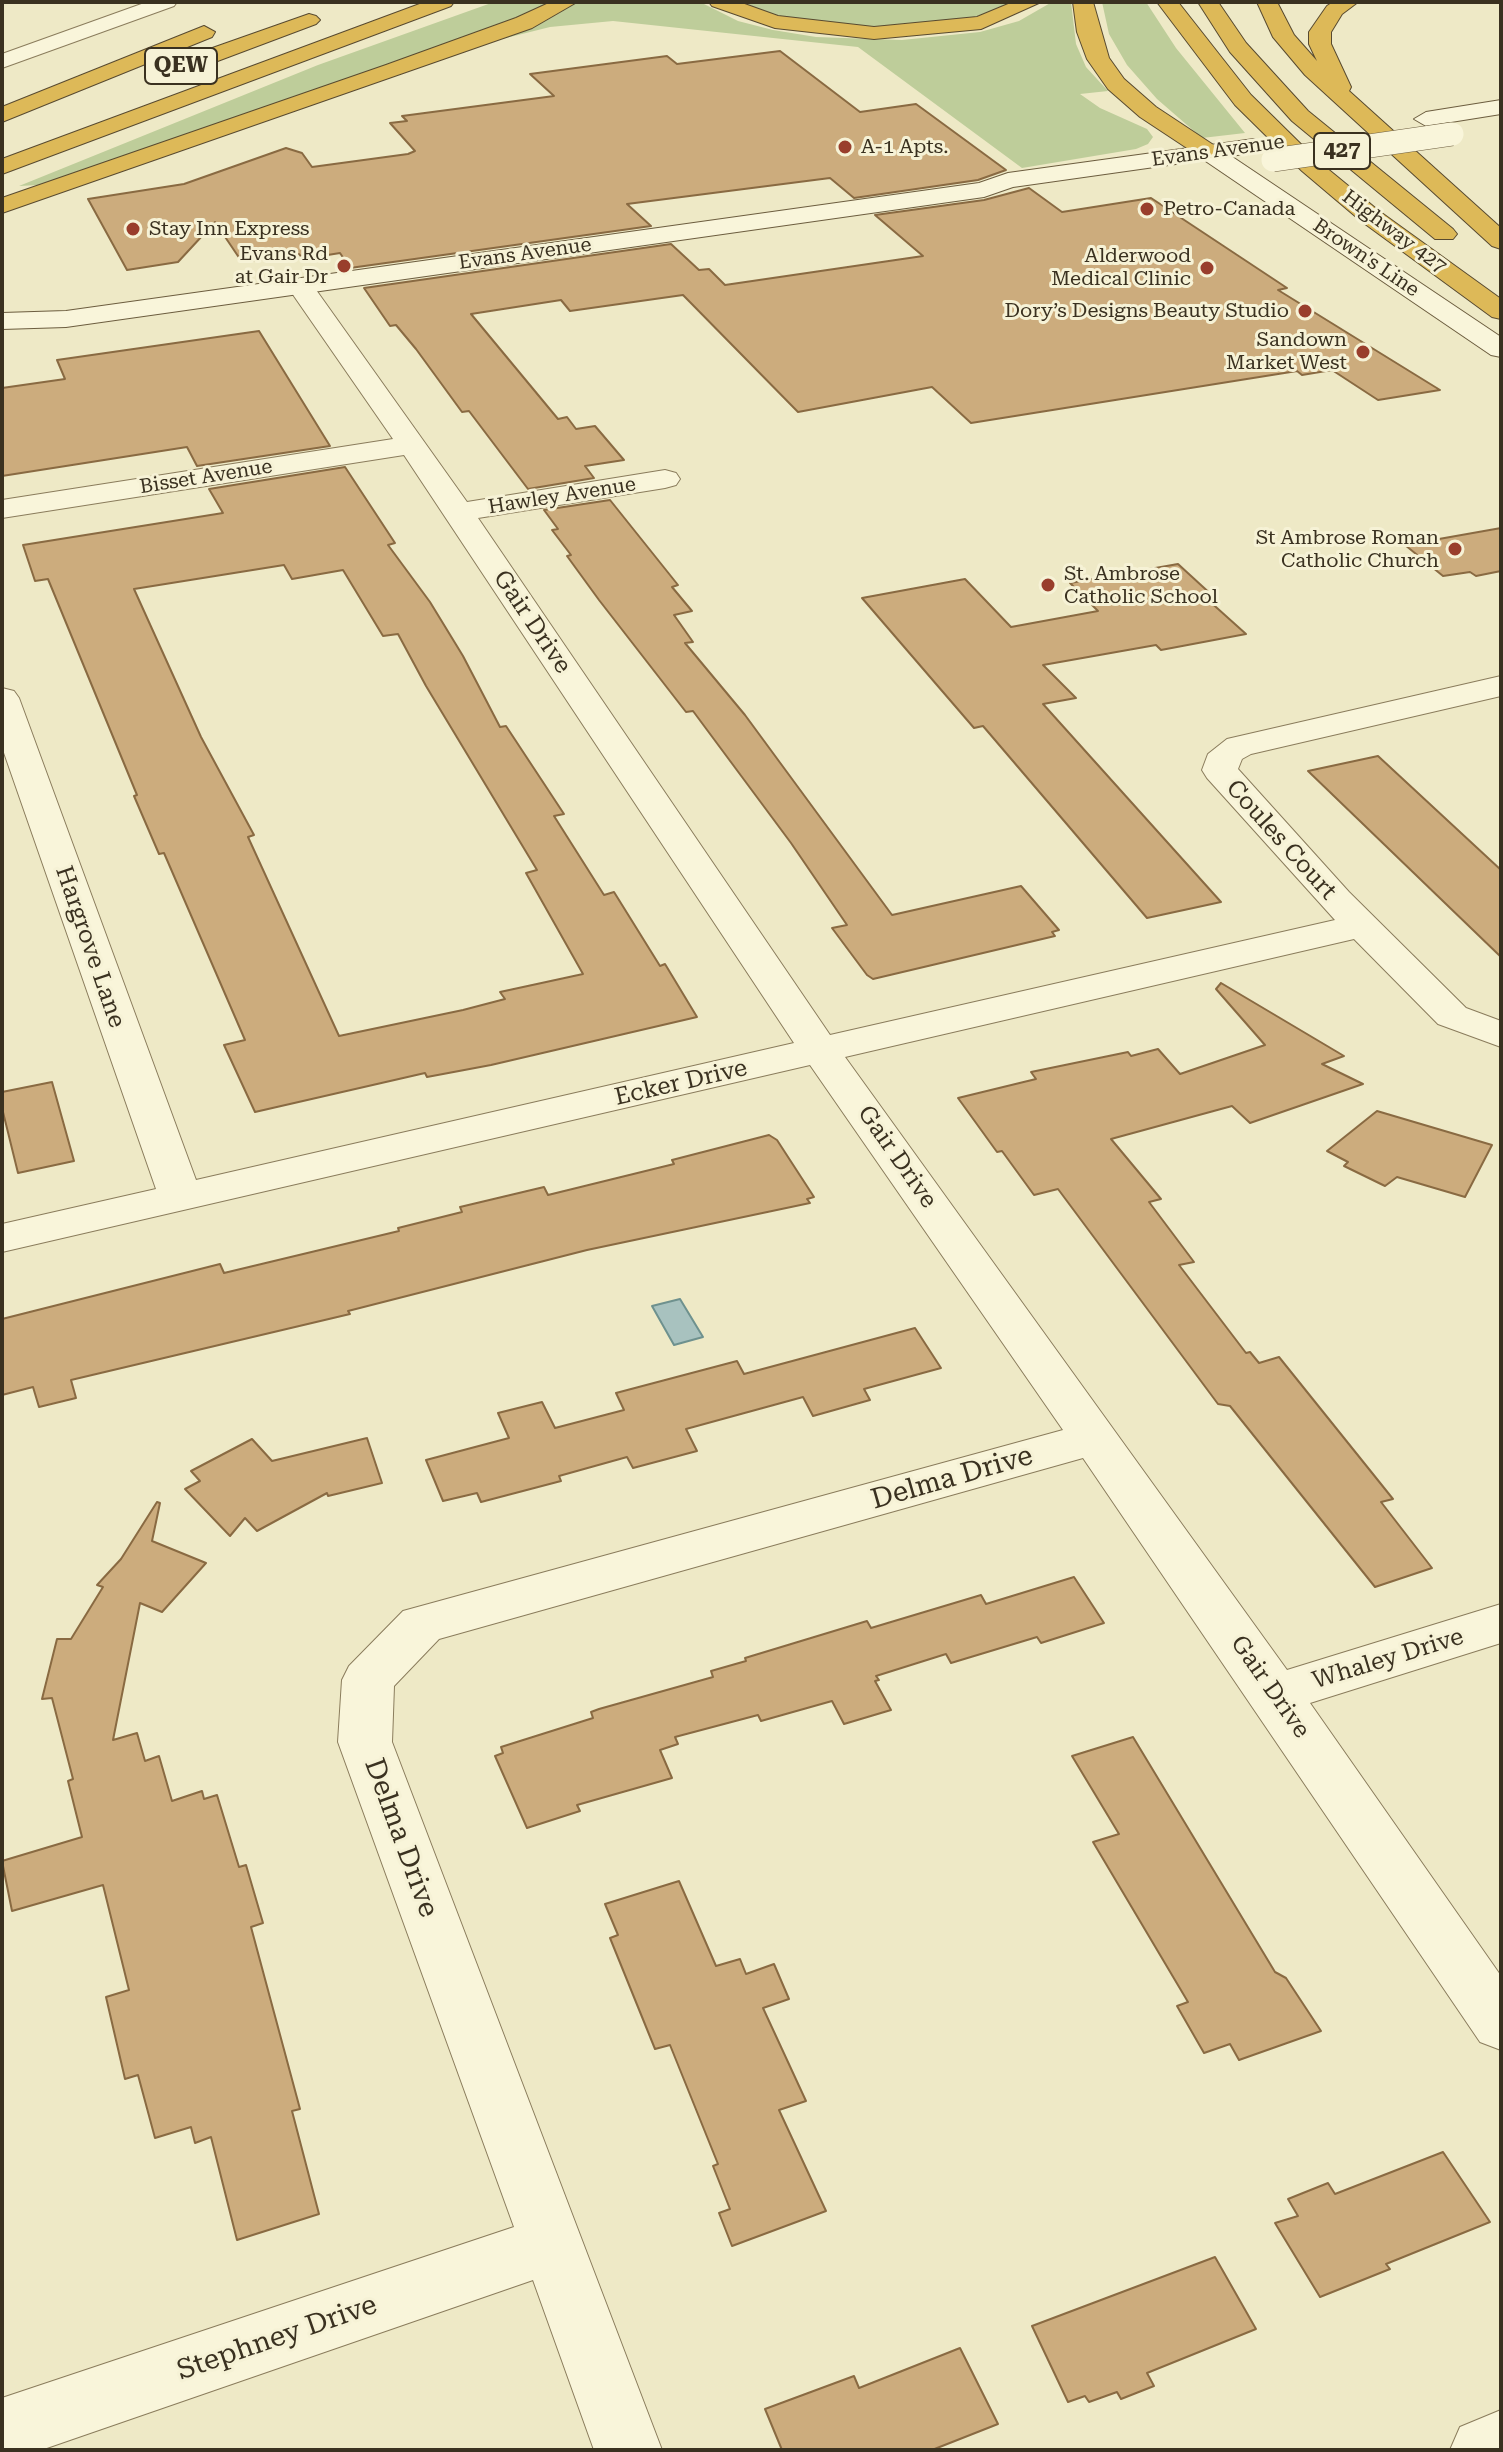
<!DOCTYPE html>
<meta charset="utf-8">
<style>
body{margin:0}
#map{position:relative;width:1503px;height:2452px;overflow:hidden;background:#eee9c6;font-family:"Roboto Serif",serif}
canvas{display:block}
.frame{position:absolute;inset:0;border:4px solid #3a3120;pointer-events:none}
</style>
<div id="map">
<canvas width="1503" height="2452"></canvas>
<div class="frame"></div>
</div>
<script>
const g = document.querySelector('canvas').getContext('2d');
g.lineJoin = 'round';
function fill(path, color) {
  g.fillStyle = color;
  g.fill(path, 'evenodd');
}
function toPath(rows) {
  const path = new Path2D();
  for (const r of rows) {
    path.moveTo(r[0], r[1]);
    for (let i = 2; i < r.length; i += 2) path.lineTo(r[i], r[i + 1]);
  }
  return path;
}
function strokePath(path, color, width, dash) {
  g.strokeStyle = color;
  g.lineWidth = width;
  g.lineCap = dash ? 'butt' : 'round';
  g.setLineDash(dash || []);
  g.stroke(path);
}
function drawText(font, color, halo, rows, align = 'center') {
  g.font = font + ' "Roboto Serif",serif';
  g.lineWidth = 6;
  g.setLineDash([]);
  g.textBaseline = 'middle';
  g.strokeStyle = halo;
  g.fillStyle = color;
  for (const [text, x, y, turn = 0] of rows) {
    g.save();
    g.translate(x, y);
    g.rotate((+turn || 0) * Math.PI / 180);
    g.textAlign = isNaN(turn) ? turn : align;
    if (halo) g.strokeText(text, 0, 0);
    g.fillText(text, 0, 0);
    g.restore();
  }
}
fill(toPath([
 [494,2,700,2,738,21,773,30,816,37,902,40,980,32,1019,21,1052,2,1071,2,1076,44,1086,67,1108,91,1080,94,1100,108,1147,129,1153,137,1148,144,1136,149,1022,168,858,47,613,21,550,27,374,71,38,185,19,186,318,65],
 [735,2,1015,2,970,19,885,28,785,19],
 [1102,2,1146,2,1176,48,1245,133,1202,138,1157,99,1127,65,1109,34]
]), '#becd9a');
const water = toPath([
 [680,1299,703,1337,674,1345,652,1306,680,1299]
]);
fill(water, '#a8c2bf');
strokePath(water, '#6e918e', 2);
const building = toPath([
 [780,51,860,112,916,104,1006,170,978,180,854,198,830,178,627,204,651,226,350,268,340,253,303,259,299,254,242,262,215,222,178,262,127,270,88,199,184,184,286,148,302,153,312,167,408,154,415,151,390,123,407,121,402,116,554,96,530,74,667,56,677,64,780,51],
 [1029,188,1062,212,1151,198,1287,288,1278,290,1440,390,1378,400,1332,370,1302,375,1297,371,971,423,932,387,798,412,683,295,570,311,561,300,471,314,558,419,567,417,576,429,595,426,624,460,585,466,594,478,528,489,469,411,462,412,416,349,396,325,390,326,364,288,671,244,699,270,709,269,725,285,923,256,875,215,984,200,1029,188],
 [259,331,330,446,197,466,187,447,2,476,2,388,65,379,57,360,259,331],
 [345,467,395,543,388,545,430,602,463,656,500,727,506,726,564,814,554,816,604,895,614,892,660,966,665,964,697,1017,491,1065,427,1077,425,1073,255,1112,224,1045,245,1040,164,853,159,854,134,796,137,795,48,579,35,581,23,545,223,513,209,489,345,467],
 [284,565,292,579,343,570,383,636,398,634,426,686,537,870,526,873,583,974,500,992,505,999,463,1010,339,1036,248,837,254,835,201,737,134,589,284,565],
 [610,500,678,585,672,587,692,611,674,615,693,642,685,643,745,715,892,915,1021,886,1059,930,1052,932,1055,936,873,979,867,975,832,928,847,925,791,843,693,711,686,712,599,600,567,556,571,555,552,530,558,529,544,510,610,500],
 [1501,528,1501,571,1476,576,1470,572,1443,576,1405,545,1501,528],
 [1178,564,1214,597,1207,599,1246,634,1161,650,1156,645,1043,665,1076,698,1043,704,1221,902,1147,918,983,726,974,728,862,598,965,579,1011,627,1098,611,1070,583,1178,564],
 [1378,756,1501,870,1501,957,1308,771,1378,756],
 [1221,983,1344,1056,1322,1064,1363,1084,1250,1123,1232,1106,1111,1139,1161,1199,1149,1202,1194,1262,1179,1265,1246,1353,1250,1352,1259,1363,1279,1357,1393,1499,1381,1502,1432,1568,1375,1587,1230,1406,1218,1404,1058,1189,1034,1195,1002,1151,997,1152,958,1098,1036,1079,1031,1072,1128,1052,1131,1056,1158,1049,1180,1074,1265,1045,1216,989,1221,983],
 [52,1082,74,1161,18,1173,2,1108,2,1092,52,1082],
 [1377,1111,1492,1145,1465,1197,1397,1177,1385,1186,1344,1166,1348,1162,1327,1151,1377,1111],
 [769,1135,777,1140,814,1197,807,1199,810,1203,587,1250,348,1311,350,1314,71,1380,76,1398,39,1407,33,1387,2,1395,2,1319,220,1264,224,1273,399,1231,398,1228,462,1212,460,1207,544,1187,548,1195,674,1164,672,1160,769,1135],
 [915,1328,941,1368,864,1389,870,1400,813,1416,803,1397,686,1429,697,1451,633,1468,627,1457,559,1476,561,1481,481,1502,477,1493,443,1501,426,1460,509,1438,498,1413,542,1402,555,1428,624,1410,616,1393,737,1361,744,1374,915,1328],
 [367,1438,382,1483,328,1496,327,1493,257,1531,245,1518,230,1536,185,1489,200,1481,191,1471,252,1439,272,1461,367,1438],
 [157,1502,160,1503,152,1541,206,1563,162,1612,140,1603,113,1740,137,1733,145,1761,159,1756,172,1801,202,1791,204,1799,217,1795,239,1867,246,1865,263,1923,251,1927,300,2109,292,2111,319,2214,237,2240,211,2137,195,2143,191,2127,155,2138,138,2075,125,2079,106,1997,129,1990,103,1885,12,1911,2,1861,82,1837,68,1781,73,1779,52,1698,42,1699,57,1639,71,1639,103,1587,97,1585,121,1559,157,1502],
 [1074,1577,1104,1623,1041,1643,1037,1637,951,1663,946,1654,876,1676,879,1680,875,1681,891,1710,844,1724,832,1701,761,1721,758,1715,675,1737,678,1744,660,1750,672,1778,577,1805,580,1811,527,1828,495,1756,503,1753,501,1747,593,1718,591,1712,599,1709,713,1677,711,1671,746,1661,745,1658,867,1621,871,1628,981,1595,986,1604,1074,1577],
 [1133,1737,1275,1972,1286,1978,1321,2031,1239,2060,1230,2044,1204,2053,1177,2006,1188,2002,1093,1842,1119,1834,1072,1756,1133,1737],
 [679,1881,716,1966,740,1959,746,1974,774,1964,789,1999,763,2008,806,2101,779,2110,826,2211,732,2246,719,2213,730,2209,713,2166,718,2164,670,2045,655,2049,610,1938,618,1935,605,1904,679,1881],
 [1443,2152,1490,2222,1386,2264,1390,2269,1320,2297,1275,2223,1298,2216,1288,2199,1328,2183,1335,2194,1443,2152],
 [1215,2257,1256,2329,1147,2373,1154,2386,1121,2399,1117,2392,1089,2402,1085,2396,1068,2402,1032,2326,1215,2257],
 [960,2348,998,2424,932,2450,782,2450,765,2409,854,2376,859,2388,960,2348]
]);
fill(building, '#ccac7d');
strokePath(building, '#896a42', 2);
const minor = toPath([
 [300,278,309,280,467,502,665,470,676,473,680,479,676,485,665,488,478,518,830,1035,1335,920,1207,778,1202,770,1208,754,1227,739,1501,676,1501,696,1251,754,1242,759,1238,769,1349,892,1466,1008,1501,1021,1501,1047,1438,1024,1354,939,845,1057,1287,1670,1501,1604,1501,1643,1310,1703,1501,1976,1501,2050,1480,2042,1083,1458,439,1639,394,1686,392,1742,662,2450,594,2450,533,2280,41,2450,2,2450,2,2398,514,2227,338,1742,342,1680,349,1666,403,1611,1063,1430,810,1065,2,1252,2,1224,156,1189,2,747,2,688,14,691,19,698,196,1180,794,1043,404,455,2,518,2,500,393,439,287,286,300,278],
 [1501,2410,1501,2450,1450,2450,1460,2427,1501,2410]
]);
const tertiary = toPath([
 [147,2,177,2,174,6,2,68,2,54,147,2]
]);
const secondary = toPath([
 [1501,100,1501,114,1426,126,1414,119,1426,112,1501,100],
 [1254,139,1266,146,1262,151,1231,156,1501,337,1501,357,1491,355,1204,160,1013,187,984,197,66,327,2,329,2,313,66,311,979,183,1008,173,1254,139]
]);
const motorway = toPath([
 [425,2,454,2,451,6,2,174,2,159,425,2],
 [551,2,577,2,532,28,2,213,2,198,386,65,516,18,551,2],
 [709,2,739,2,778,16,874,27,977,17,1013,2,1041,2,981,29,874,39,775,28,712,6,709,2],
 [1073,2,1093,2,1109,58,1124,79,1156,107,1218,148,1222,153,1218,158,1202,158,1140,117,1108,89,1087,59,1077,32,1073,2],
 [1157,2,1178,2,1251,95,1318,161,1379,211,1501,299,1501,319,1492,317,1361,221,1302,171,1235,105,1157,2],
 [1198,2,1218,2,1246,43,1308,111,1453,229,1457,234,1453,239,1435,239,1292,121,1230,52,1198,2],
 [1257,2,1277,2,1294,35,1317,61,1309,44,1309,32,1327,6,1333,2,1358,2,1342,14,1331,32,1331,44,1351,87,1349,91,1501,228,1501,249,1492,246,1305,75,1273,37,1257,2],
 [309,14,316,16,320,20,316,24,183,74,167,74,164,69,167,64,309,14],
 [204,26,215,32,212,37,2,122,2,107,204,26]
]);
strokePath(minor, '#8a7c5c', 2);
strokePath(tertiary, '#8a7c5c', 2);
strokePath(secondary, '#6c5d3f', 2);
strokePath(motorway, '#584a30', 2);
fill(minor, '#f9f5da');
fill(tertiary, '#f9f5da');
fill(secondary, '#f9f5da');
fill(motorway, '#ddb958');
const secondaryBridge = toPath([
 [1273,160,1452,134]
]);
strokePath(secondaryBridge, '#6c5d3f', 24, []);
strokePath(secondaryBridge, '#f9f5da', 23);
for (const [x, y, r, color] of [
 [845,147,8,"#993e2c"],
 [1147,209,8,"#993e2c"],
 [133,229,8,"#993e2c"],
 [344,266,8,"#993e2c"],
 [1207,268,8,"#993e2c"],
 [1305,311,8,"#993e2c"],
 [1363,352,8,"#993e2c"],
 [1455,549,8,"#993e2c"],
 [1048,585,8,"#993e2c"]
]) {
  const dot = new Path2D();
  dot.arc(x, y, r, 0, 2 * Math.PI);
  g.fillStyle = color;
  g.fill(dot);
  strokePath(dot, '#f6f2d6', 3);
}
drawText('20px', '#3a3120', '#f6f2d6', [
 ["A-1 Apts.",861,147,"left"],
 ["Petro-Canada",1163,209,"left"],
 ["Stay Inn Express",149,229,"left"],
 ["Evans Rd",328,254],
 ["at Gair Dr",328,277],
 ["Alderwood",1191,256],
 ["Medical Clinic",1191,279],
 ["Dory’s Designs Beauty Studio",1289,311],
 ["Sandown",1347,340],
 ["Market West",1347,363],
 ["St Ambrose Roman",1439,538],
 ["Catholic Church",1439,561],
 ["St. Ambrose",1064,574,"left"],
 ["Catholic School",1064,597,"left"]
], 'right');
drawText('20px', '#3a3120', '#f6f2d6', [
 ["Evans Avenue",1218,151,-8],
 ["Highway 427",1394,232,37],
 ["Evans Avenue",525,254,-8],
 ["Brown's Line",1366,258,34],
 ["Bisset Avenue",206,477,-9],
 ["Hawley Avenue",562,496,-9]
]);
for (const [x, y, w] of [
 [181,66,72],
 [1342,151,56]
]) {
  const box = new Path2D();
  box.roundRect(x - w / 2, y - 18, w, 36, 6);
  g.fillStyle = '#f6f2d6';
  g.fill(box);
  strokePath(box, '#3a3120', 2);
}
drawText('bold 22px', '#3a3120', null, [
 ["QEW",181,66],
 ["427",1342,151]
]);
drawText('24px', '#3a3120', '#f6f2d6', [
 ["Gair Drive",532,622,56],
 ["Coules Court",1281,840,48],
 ["Hargrove Lane",90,947,71],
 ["Ecker Drive",681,1083,-13],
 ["Gair Drive",897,1157,55],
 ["Whaley Drive",1388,1659,-17],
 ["Gair Drive",1270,1687,55]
]);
drawText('28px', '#3a3120', '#f6f2d6', [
 ["Delma Drive",952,1478,-16],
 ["Delma Drive",401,1838,70],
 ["Stephney Drive",277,2338,-19]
]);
</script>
